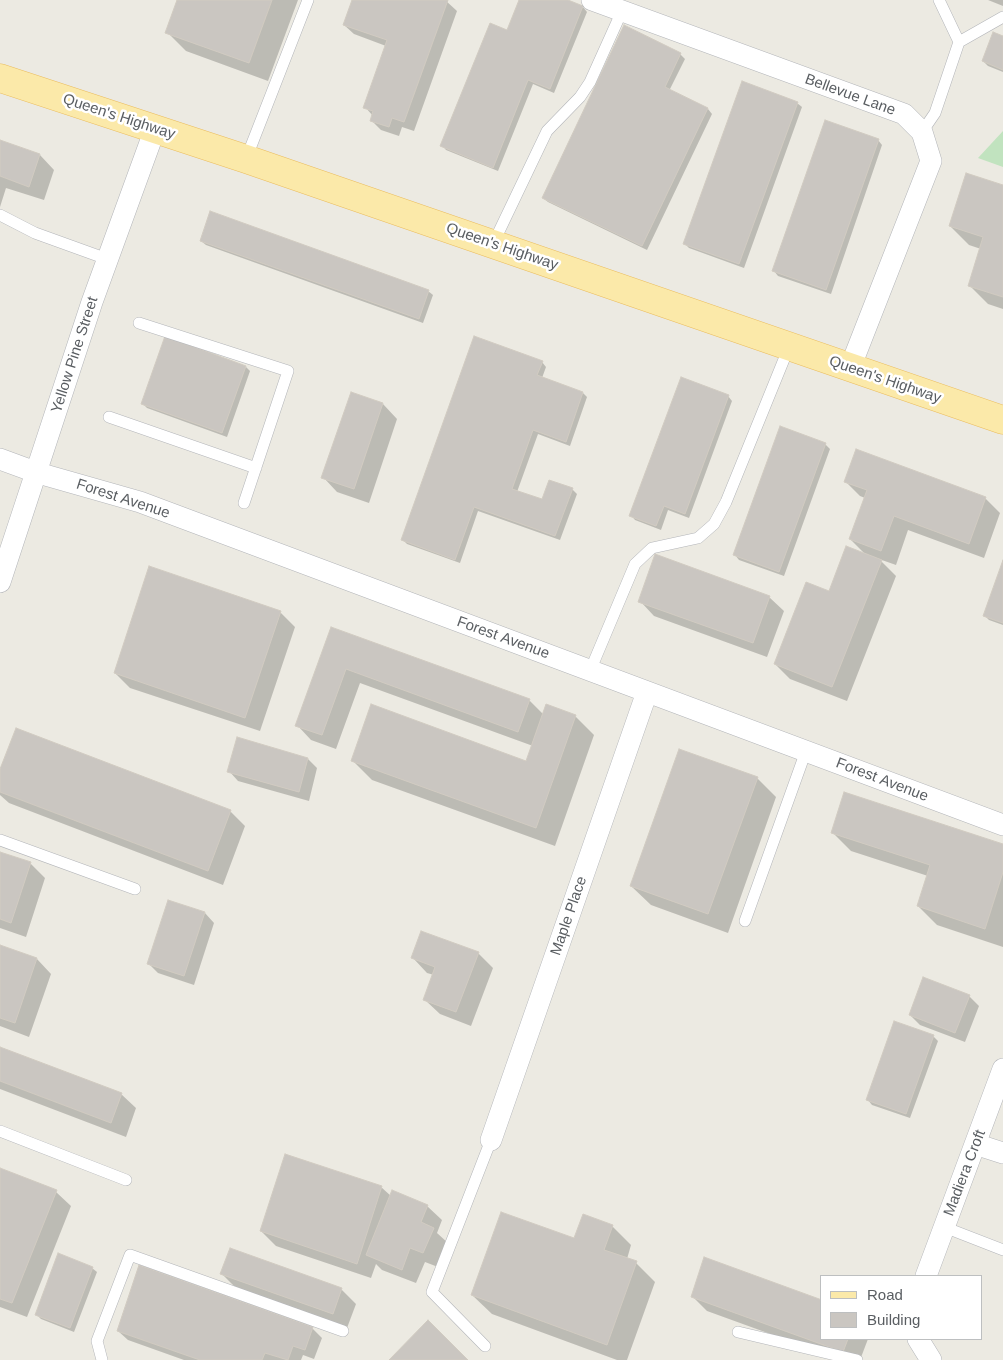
<!DOCTYPE html>
<style>
body{margin:0}
#map{position:relative;width:1003px;height:1360px;overflow:hidden;background:#eceae2;font-family:Arial,sans-serif}
canvas{display:block}
.legend{position:absolute;left:820px;top:1275px;width:162px;height:65px;box-sizing:border-box;background:#fff;border:1px solid #bdbfc0;margin:0;padding:6px 9px;list-style:none;font-size:15px;color:#5a5e62}
.legend li{display:flex;align-items:center;gap:10px;height:25px}
.legend b{width:25px;border:1px solid #bdbfc0}
</style>
<div id="map">
<canvas width="1003" height="1360"></canvas>
<ul class="legend">
<li><b style="height:6px;background:#fbe9a9"></b>Road</li>
<li><b style="height:14px;background:#cac6c1"></b>Building</li>
</ul>
</div>
<script>
const g = document.querySelector('canvas').getContext('2d');
g.lineJoin = 'round';
function fill(path, color) {
  g.fillStyle = color;
  g.fill(path, 'evenodd');
}
function toPath(rows) {
  const path = new Path2D();
  for (const r of rows) {
    path.moveTo(r[0], r[1]);
    for (let i = 2; i < r.length; i += 2) path.lineTo(r[i], r[i + 1]);
  }
  return path;
}
function strokePath(path, color, width, dash) {
  g.strokeStyle = color;
  g.lineWidth = width;
  g.lineCap = dash ? 'butt' : 'round';
  g.setLineDash(dash || []);
  g.stroke(path);
}
function drawText(font, color, halo, rows, align = 'center') {
  g.font = font + ' Arial,sans-serif';
  g.lineWidth = 5;
  g.setLineDash([]);
  g.textBaseline = 'middle';
  g.strokeStyle = halo;
  g.fillStyle = color;
  for (const [text, x, y, turn = 0] of rows) {
    g.save();
    g.translate(x, y);
    g.rotate((+turn || 0) * Math.PI / 180);
    g.textAlign = isNaN(turn) ? turn : align;
    if (halo) g.strokeText(text, 0, 0);
    g.fillText(text, 0, 0);
    g.restore();
  }
}
fill(toPath([
 [1003,131,1003,167,978,158]
]), '#c1e3bf');
fill(toPath([
 [178,0,298,0,268,81,186,51,167,32],
 [353,0,445,0,457,11,414,131,402,127,399,136,381,130,371,120,373,116,365,107,386,46,354,34,344,25],
 [520,0,565,0,583,7,587,12,554,93,533,84,498,171,446,150,442,145,507,32],
 [988,0,1003,0,1003,6],
 [1003,38,1003,72,988,66,983,61],
 [680,54,685,59,669,91,708,109,712,114,647,250,548,202,543,198],
 [797,103,802,107,744,268,689,248,685,244],
 [878,140,882,145,831,294,778,276,774,271],
 [0,141,40,155,54,170,44,200,6,188,0,207],
 [1003,186,1003,309,988,304,969,285,981,249,969,245,950,226],
 [201,241,428,291,433,295,423,323,206,245],
 [542,362,546,367,542,378,583,393,587,397,570,446,538,434,517,492,543,501,572,489,577,494,560,540,478,511,460,563,407,544,403,540],
 [246,367,250,371,227,437,147,408,143,404],
 [352,393,383,404,397,419,369,503,337,492,323,477],
 [728,396,732,401,689,518,668,510,661,530,635,520,631,515],
 [825,444,830,449,784,576,739,560,735,555],
 [846,482,985,498,1000,513,984,558,908,530,896,565,879,559,896,576,847,701,790,679,775,664,829,592,866,555,850,539,865,498,860,496],
 [1003,564,1003,625,989,620,984,615],
 [769,597,784,611,767,657,654,616,640,601],
 [280,612,295,627,260,731,130,688,115,673],
 [331,628,529,700,544,715,575,716,594,735,555,846,372,780,352,760,527,762,533,746,360,683,336,749,311,740,297,725],
 [308,759,317,768,309,801,238,781,229,771],
 [0,773,230,811,245,826,223,885,9,803,0,795],
 [757,778,776,797,728,933,651,905,631,886],
 [832,832,1003,846,1003,947,937,925,918,906,928,876,851,851],
 [0,853,30,863,45,878,26,937,0,928],
 [205,913,214,923,194,985,158,973,148,963],
 [0,946,37,959,51,974,29,1037,0,1026],
 [478,953,493,968,471,1026,440,1014,425,1000,434,975,427,973,413,958],
 [969,996,979,1006,965,1042,920,1025,910,1015],
 [933,1036,938,1041,910,1118,872,1105,868,1100],
 [0,1048,121,1094,136,1108,126,1137,0,1089],
 [0,1169,56,1192,71,1206,27,1317,0,1307],
 [381,1187,391,1196,427,1206,442,1220,437,1233,448,1243,438,1267,425,1262,416,1283,382,1270,376,1264,371,1278,276,1246,261,1231],
 [612,1226,631,1245,627,1259,636,1263,655,1282,627,1360,617,1360,492,1314,472,1295,575,1240],
 [92,1268,97,1272,74,1332,41,1319,36,1314],
 [222,1274,341,1289,356,1304,347,1328,236,1288],
 [692,1296,822,1339,868,1339,860,1360,842,1360,707,1311],
 [312,1328,322,1338,314,1359,303,1355,301,1360,184,1360,128,1340,118,1331]
]), '#0003');
const building = toPath([
 [177,0,272,0,249,63,165,33,177,0],
 [352,0,448,0,404,122,392,118,389,127,370,121,373,111,363,108,387,40,343,25,352,0],
 [519,0,568,0,583,6,550,89,528,80,493,168,440,146,490,23,507,30,519,0],
 [624,25,681,53,665,87,708,108,642,246,542,198,624,25],
 [993,32,1003,36,1003,70,982,61,993,32],
 [742,81,798,102,739,264,683,244,742,81],
 [825,120,879,139,826,290,772,271,825,120],
 [0,140,40,154,29,187,0,176,0,140],
 [966,173,1003,185,1003,297,968,286,983,237,949,226,966,173],
 [210,211,429,290,419,319,200,241,210,211],
 [165,336,246,366,222,433,141,404,165,336],
 [474,336,543,361,537,375,583,392,566,442,533,430,512,489,542,499,549,480,573,488,555,536,474,507,455,560,401,540,474,336],
 [681,377,729,395,685,514,664,506,656,526,629,516,681,377],
 [351,392,383,403,354,489,321,478,351,392],
 [780,426,826,443,779,572,733,555,780,426],
 [856,449,986,497,969,544,894,516,881,551,849,539,867,490,844,482,856,449],
 [846,546,882,560,832,687,774,664,806,582,829,591,846,546],
 [655,554,770,596,753,643,638,602,655,554],
 [1003,560,1003,623,983,616,1003,560],
 [149,566,281,611,245,718,114,673,149,566],
 [331,627,530,699,518,732,346,669,322,735,295,726,331,627],
 [371,704,526,761,546,704,576,715,536,828,351,761,371,704],
 [16,728,231,810,208,871,0,792,0,769,16,728],
 [237,737,308,758,299,792,227,772,237,737],
 [679,749,758,777,708,914,630,886,679,749],
 [844,792,1003,844,1003,872,985,929,917,906,930,865,831,833,844,792],
 [0,852,31,862,11,923,0,919,0,852],
 [168,900,205,912,184,976,147,964,168,900],
 [421,931,479,952,456,1012,423,1000,435,967,411,958,421,931],
 [0,945,37,958,15,1023,0,1018,0,945],
 [923,977,970,995,955,1033,909,1015,923,977],
 [894,1021,934,1035,906,1114,866,1100,894,1021],
 [0,1047,122,1093,111,1123,0,1081,0,1047],
 [285,1154,382,1186,357,1264,260,1231,285,1154],
 [0,1168,57,1190,12,1303,0,1299,0,1168],
 [392,1190,428,1205,421,1222,434,1228,423,1253,410,1248,402,1270,366,1255,392,1190],
 [501,1212,574,1238,583,1214,613,1225,604,1250,637,1261,607,1345,471,1295,501,1212],
 [230,1248,342,1288,333,1314,220,1274,230,1248],
 [58,1253,93,1267,70,1328,35,1315,58,1253],
 [704,1257,822,1300,822,1339,848,1339,843,1352,691,1297,704,1257],
 [139,1265,313,1327,305,1350,293,1346,288,1360,265,1353,262,1360,200,1360,117,1331,139,1265],
 [428,1320,468,1360,389,1360,428,1320]
]);
fill(building, '#cac6c1');
strokePath(building, '#d1cbc1', 1);
const service = toPath([
 [959,42,1003,17],
 [922,132,935,113,959,42,939,0],
 [246,159,308,0],
 [0,215,35,233,107,259],
 [493,244,547,131,580,97,590,82,622,11],
 [139,323,288,371,244,503],
 [109,417,256,468],
 [590,671,635,564,652,548,698,538,714,524,726,502,789,347],
 [0,840,135,889],
 [745,921,806,751],
 [0,1131,126,1180],
 [944,1227,1003,1250],
 [738,1332,857,1360],
 [485,1346,432,1292,491,1140],
 [102,1360,97,1341,130,1255,343,1331]
]);
const minor = toPath([
 [592,0,904,114,922,132,931,161,850,368],
 [0,459,38,473,140,502,1003,825],
 [0,582,92,302,155,129],
 [491,1140,647,692],
 [975,1144,1003,1153],
 [926,1276,1003,1069],
 [918,1339,931,1360]
]);
const primary = toPath([
 [0,78,246,159,1003,420]
]);
strokePath(service, '#b3b5b9', 12);
strokePath(minor, '#b3b5b9', 22);
strokePath(primary, '#eabc5e', 29);
strokePath(service, '#fff', 11);
strokePath(minor, '#fff', 21);
strokePath(primary, '#fbe9a9', 28);
drawText('15px', '#5a5e62', '#fff', [
 ["Bellevue Lane",850,95,20],
 ["Queen's Highway",119,117,18],
 ["Queen's Highway",502,247,19],
 ["Yellow Pine Street",75,355,-72],
 ["Queen's Highway",885,380,19],
 ["Forest Avenue",123,499,18],
 ["Forest Avenue",503,638,20],
 ["Forest Avenue",882,780,21],
 ["Maple Place",569,916,-71],
 ["Madiera Croft",965,1173,-69]
]);
</script>
